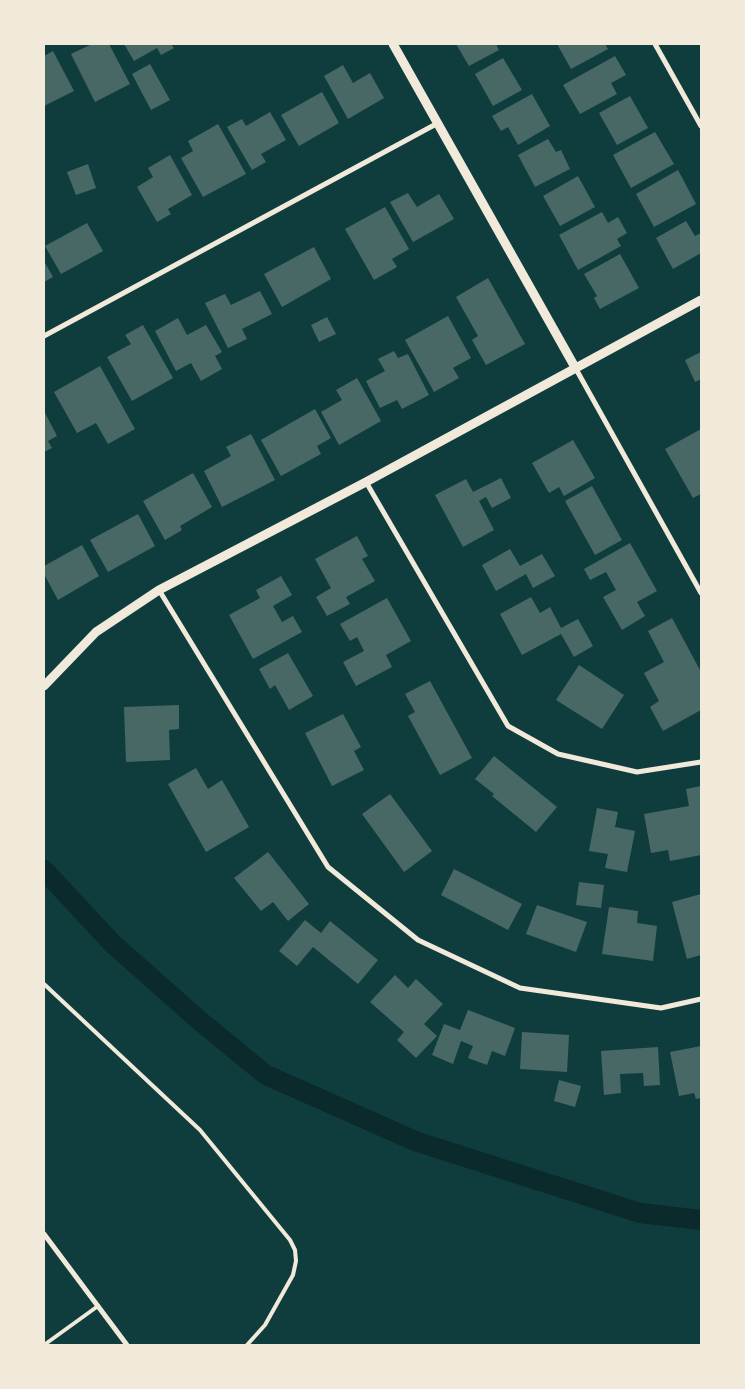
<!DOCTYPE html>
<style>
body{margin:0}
#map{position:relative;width:745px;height:1389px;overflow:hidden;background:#0f3d3e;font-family:Lato,sans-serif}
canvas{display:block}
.frame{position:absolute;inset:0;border:45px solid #f1e9da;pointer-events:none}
</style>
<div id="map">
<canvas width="745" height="1389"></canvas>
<div class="frame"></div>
</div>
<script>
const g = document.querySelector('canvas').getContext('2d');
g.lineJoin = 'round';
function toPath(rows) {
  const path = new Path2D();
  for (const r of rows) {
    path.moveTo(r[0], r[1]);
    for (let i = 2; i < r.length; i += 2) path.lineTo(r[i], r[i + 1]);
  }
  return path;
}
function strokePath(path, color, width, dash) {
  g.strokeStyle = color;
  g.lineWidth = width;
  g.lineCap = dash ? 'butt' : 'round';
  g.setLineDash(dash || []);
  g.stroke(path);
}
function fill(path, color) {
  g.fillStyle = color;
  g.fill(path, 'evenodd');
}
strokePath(toPath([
 [44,870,113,944,200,1021,266,1075,415,1141,640,1213,701,1220]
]), '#0a2a2b', 20);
fill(toPath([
 [92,44,109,44,130,84,95,102,71,54],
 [124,44,171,44,174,48,161,55,157,48,134,61],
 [456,44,496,44,499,50,469,66],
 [557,44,605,44,608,49,571,69],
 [53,51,74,91,44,106,44,56],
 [615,56,626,75,611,83,617,94,580,114,563,85],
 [503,58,522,90,493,106,475,74],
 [150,64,170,100,151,110,132,74],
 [343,65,353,83,370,73,384,98,348,119,324,76],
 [322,92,339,123,299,146,281,115],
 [532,94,550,126,518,145,508,127,501,131,492,116],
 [630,96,648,128,617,145,599,113],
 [270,112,286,140,261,154,266,162,252,170,227,127,242,119,246,126],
 [218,124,246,174,203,197,181,158,193,151,188,141],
 [655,132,674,164,631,188,613,155],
 [548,139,556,152,561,150,570,169,535,187,518,155],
 [170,155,192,195,168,209,171,214,157,222,137,187,153,177,148,168],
 [88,164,96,188,76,195,67,172],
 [678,170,696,204,654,227,636,194],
 [578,176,595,207,560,226,543,196],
 [408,193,417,207,439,194,454,219,413,242,390,202],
 [385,207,409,249,392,259,397,267,374,280,345,229],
 [602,212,608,223,618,217,627,233,617,239,621,246,578,270,559,235],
 [686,221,695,236,701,233,701,253,673,269,656,238],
 [87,223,103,251,61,274,45,246],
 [314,247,331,279,282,307,264,274],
 [620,254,639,288,600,309,594,298,597,296,584,274],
 [44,261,53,277,44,282],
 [488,278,525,344,486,365,472,340,478,336,456,297],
 [260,291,272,314,242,329,247,339,228,348,205,303,225,294,231,305],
 [448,316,471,358,453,368,459,378,434,392,405,340],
 [327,317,336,334,319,342,311,325],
 [178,318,187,335,206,325,222,352,215,356,222,369,201,381,191,363,176,371,155,331],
 [143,325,173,378,132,401,107,357,131,344,125,335],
 [394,351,398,358,408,354,429,395,402,409,397,400,380,408,366,381,385,371,378,359],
 [701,352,701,379,695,382,685,360],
 [100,366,135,429,108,444,96,423,77,433,54,392],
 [357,378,381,421,339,445,321,412,342,400,336,390],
 [315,409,331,438,317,446,321,454,281,476,261,440],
 [44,411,57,436,48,441,52,448,44,452],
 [701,429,701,494,693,498,665,449],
 [251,434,275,480,222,507,204,471,231,456,226,447],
 [573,440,595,478,564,496,559,487,549,493,532,463],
 [193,473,212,507,180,526,182,530,165,540,143,501],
 [501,478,511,498,492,508,486,497,479,501,494,530,463,547,435,495,466,479,473,492],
 [592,486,622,540,595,555,565,501],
 [138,514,155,546,108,572,90,540],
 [357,536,368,556,362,559,375,581,346,597,350,604,327,616,316,597,331,588,315,559],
 [630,543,657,591,637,602,645,616,622,630,603,597,616,590,606,572,590,580,584,569],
 [82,545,99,576,58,600,44,574,44,566],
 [510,549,520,566,542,554,555,576,533,588,526,574,496,591,482,565],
 [281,576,292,595,273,606,282,622,293,616,302,632,253,659,229,615,260,598,256,590],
 [531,597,540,613,550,607,561,628,578,619,593,646,574,657,561,634,522,655,500,614],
 [387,598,411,641,386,655,392,667,356,686,343,662,364,651,357,637,350,641,340,624],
 [672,618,701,672,701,710,663,731,650,707,659,701,644,673,664,662,648,631],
 [288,653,313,696,289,710,275,685,270,689,259,669],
 [579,665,624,695,602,729,556,700],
 [430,681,472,758,440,775,408,716,415,712,405,694],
 [179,705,179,729,169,730,170,760,126,762,124,707],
 [343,714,361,747,354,751,364,770,332,786,305,733],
 [494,756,557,807,536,832,492,796,494,794,475,779],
 [196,768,208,789,222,780,249,827,206,852,168,784],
 [701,786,701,855,670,861,668,850,651,853,644,814,689,806,686,789],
 [390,794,432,851,404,872,362,814],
 [597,808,618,812,615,827,635,831,627,872,605,868,608,854,589,851],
 [268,852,309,904,288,921,273,902,261,911,234,878],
 [454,869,522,904,508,930,441,895],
 [579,882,604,885,601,908,576,905],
 [701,894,701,955,687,959,672,902],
 [537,905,587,922,576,952,526,934],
 [609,907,638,911,637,923,657,926,653,961,602,954],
 [305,920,321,933,330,921,378,960,358,984,313,947,297,966,279,951],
 [395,975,408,988,416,979,443,1004,424,1024,437,1036,416,1058,397,1040,404,1032,370,1002],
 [468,1010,515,1028,505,1056,492,1051,487,1065,468,1058,473,1046,461,1041,453,1064,432,1055,444,1024,460,1030],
 [522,1032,569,1035,567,1072,520,1069],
 [701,1046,701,1098,696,1099,694,1093,679,1096,670,1052],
 [658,1047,660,1085,644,1086,643,1073,620,1074,621,1093,604,1095,601,1051],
 [559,1080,581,1086,575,1107,554,1101]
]), '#486865');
strokePath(toPath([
 [44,984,200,1130,290,1240,295,1250,296,1261,293,1275,265,1325,247,1345],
 [44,1345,98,1306]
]), '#f1e9da', 4);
strokePath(toPath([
 [655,44,701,126],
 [44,336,438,123],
 [576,369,701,593],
 [366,482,508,726,558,754,637,772,701,762],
 [159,590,328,867,418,940,520,988,661,1008,701,999],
 [44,1234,127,1345]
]), '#f1e9da', 5);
strokePath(toPath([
 [393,44,576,369],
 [44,686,96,632,159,590,366,482,701,300]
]), '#f1e9da', 9);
</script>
